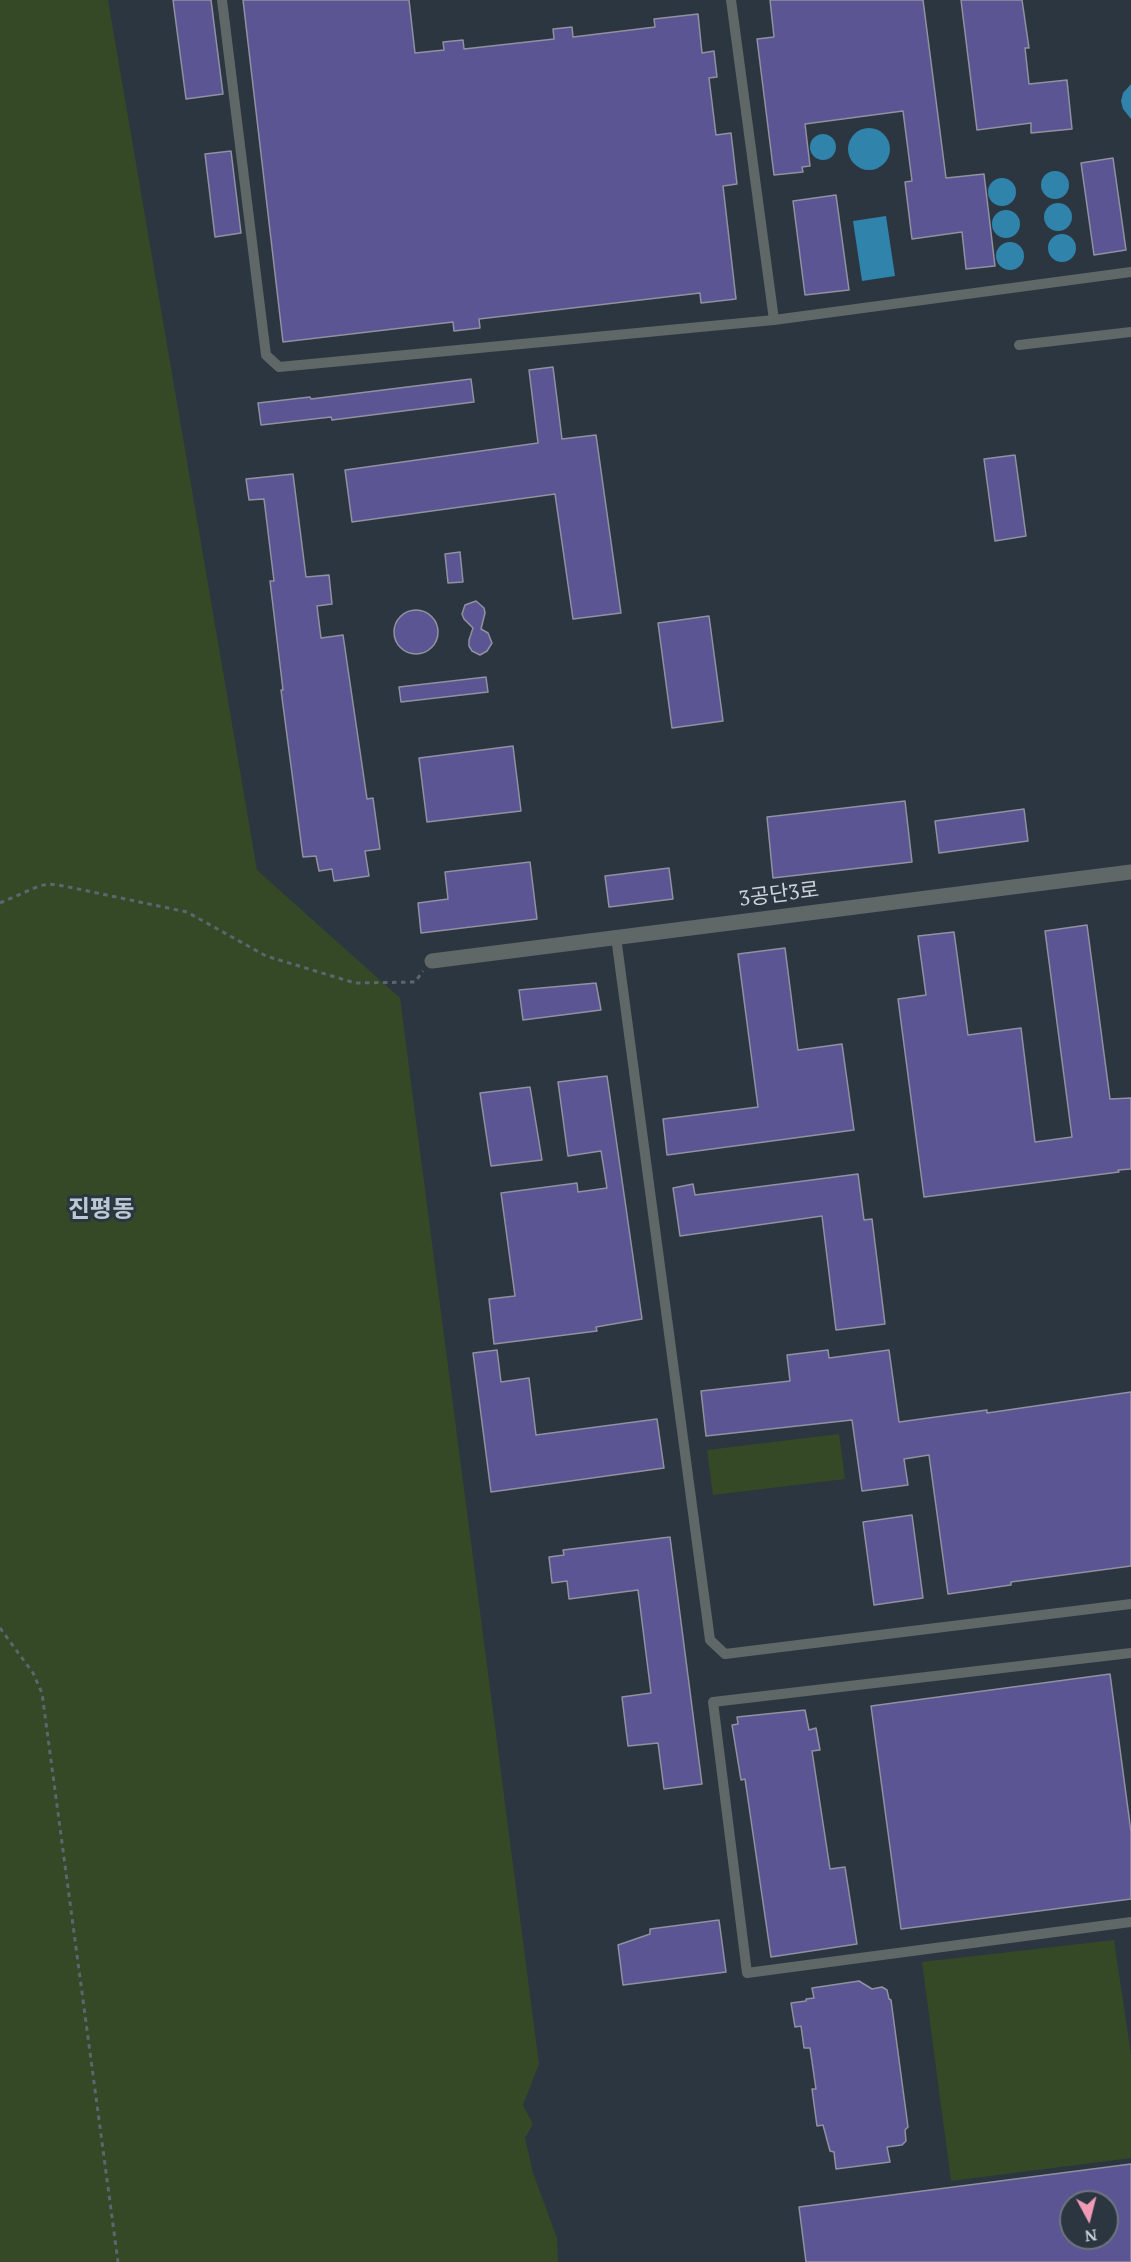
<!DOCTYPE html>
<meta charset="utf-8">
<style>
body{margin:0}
#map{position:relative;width:1131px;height:2262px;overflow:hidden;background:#2b3640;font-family:"PT Serif",serif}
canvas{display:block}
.north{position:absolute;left:1059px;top:2190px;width:60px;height:60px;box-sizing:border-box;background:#2b3640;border:2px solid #6c757e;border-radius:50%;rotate:173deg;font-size:16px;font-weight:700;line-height:24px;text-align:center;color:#cdd4db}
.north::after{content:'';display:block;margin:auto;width:21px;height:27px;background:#f09ab6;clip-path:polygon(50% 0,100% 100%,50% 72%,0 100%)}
</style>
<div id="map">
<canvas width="1131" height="2262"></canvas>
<div class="north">N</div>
</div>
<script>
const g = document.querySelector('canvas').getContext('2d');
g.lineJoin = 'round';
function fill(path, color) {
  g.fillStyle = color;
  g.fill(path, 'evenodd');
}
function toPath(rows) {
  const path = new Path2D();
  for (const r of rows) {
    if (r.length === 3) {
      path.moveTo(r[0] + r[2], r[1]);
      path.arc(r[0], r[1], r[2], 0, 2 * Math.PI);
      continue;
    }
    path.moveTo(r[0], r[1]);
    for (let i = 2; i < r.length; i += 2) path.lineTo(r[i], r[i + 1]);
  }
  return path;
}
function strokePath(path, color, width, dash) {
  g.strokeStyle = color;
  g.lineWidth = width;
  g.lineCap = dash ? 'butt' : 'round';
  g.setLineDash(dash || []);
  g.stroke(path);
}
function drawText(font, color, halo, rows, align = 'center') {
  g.font = font + ' "PT Serif","Noto Sans KR",serif';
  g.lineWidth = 6;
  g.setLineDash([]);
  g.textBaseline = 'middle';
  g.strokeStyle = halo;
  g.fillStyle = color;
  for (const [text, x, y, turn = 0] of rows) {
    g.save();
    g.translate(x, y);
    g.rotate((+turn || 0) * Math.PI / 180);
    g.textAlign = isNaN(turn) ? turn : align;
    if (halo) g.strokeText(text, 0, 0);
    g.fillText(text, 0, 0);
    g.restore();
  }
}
fill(toPath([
 [0,0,108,0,257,870,400,998,539,2064,523,2105,533,2124,525,2138,533,2173,557,2238,558,2262,0,2262],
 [839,1434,845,1479,713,1495,707,1450],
 [1114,1940,1131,2055,1131,2158,951,2181,922,1962]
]), '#364927');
fill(toPath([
 [1131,84,1131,119,1123,109,1121,101,1123,93],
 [869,149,21],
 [823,147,13],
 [1055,185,14],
 [1002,192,14],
 [1058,217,14],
 [1006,224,14],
 [886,216,895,276,862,281,853,221],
 [1062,248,14],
 [1010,256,14]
]), '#3083aa');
const building = toPath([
 [173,0,211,0,223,94,186,99,173,0],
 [243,0,409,0,415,53,444,50,443,42,463,40,464,49,554,39,553,29,572,27,573,37,655,27,654,19,698,14,702,53,714,51,717,77,709,78,716,135,731,133,737,184,723,186,736,299,701,303,700,293,479,319,480,328,454,331,453,322,283,342,243,0],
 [770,0,923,0,946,178,984,174,995,266,966,269,962,232,912,239,905,182,912,181,903,111,805,124,810,166,802,167,803,172,774,175,757,39,774,37,770,0],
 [961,0,1022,0,1029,48,1025,48,1029,84,1067,80,1072,129,1031,133,1031,123,977,130,961,0],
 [231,151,241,233,215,237,205,154,231,151],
 [1113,158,1126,250,1094,255,1081,163,1113,158],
 [836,195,849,290,805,295,793,201,836,195],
 [553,367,562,439,596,435,621,613,573,619,555,494,352,522,345,470,538,443,529,370,553,367],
 [471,379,474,402,332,420,331,417,261,425,258,403,310,397,311,399,471,379],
 [1015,455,1026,536,995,541,984,459,1015,455],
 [293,474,306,577,329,575,332,604,317,606,321,638,343,635,367,799,373,798,380,849,365,851,369,876,334,881,332,869,319,871,316,856,303,857,281,690,283,690,270,581,274,581,264,499,249,500,246,479,293,474],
 [460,552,463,582,448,583,445,554,460,552],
 [476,601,484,608,485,613,481,629,488,633,492,643,487,651,480,655,472,651,469,646,469,640,473,628,464,619,462,614,465,605,476,601],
 [416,632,22],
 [709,616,723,721,672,728,658,623,709,616],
 [486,677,488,692,401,702,399,687,486,677],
 [513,746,521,811,427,822,419,758,513,746],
 [905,801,912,862,773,878,767,817,905,801],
 [1024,809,1028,841,939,853,935,821,1024,809],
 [530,862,537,919,421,933,418,903,448,899,445,872,530,862],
 [669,868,673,899,609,907,605,876,669,868],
 [1087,925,1110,1099,1131,1098,1131,1169,1118,1170,1119,1172,924,1197,898,999,926,995,918,936,954,932,968,1035,1021,1028,1035,1142,1072,1137,1045,931,1087,925],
 [785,948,798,1050,842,1044,854,1130,667,1155,663,1119,758,1107,738,954,785,948],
 [596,983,601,1010,523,1020,519,990,596,983],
 [607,1076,642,1319,596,1327,597,1331,494,1344,489,1299,515,1296,501,1193,577,1183,578,1192,607,1188,601,1151,568,1156,558,1082,607,1076],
 [530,1087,542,1160,491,1166,480,1093,530,1087],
 [858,1174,864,1220,872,1219,885,1324,836,1330,822,1216,680,1236,673,1188,693,1184,695,1195,858,1174],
 [497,1350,501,1382,529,1378,536,1435,657,1419,664,1468,491,1492,473,1353,497,1350],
 [828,1350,829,1358,889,1350,899,1422,987,1410,987,1413,1131,1392,1131,1566,1011,1582,1011,1585,948,1594,929,1455,904,1459,908,1485,862,1491,852,1420,706,1436,701,1391,790,1381,787,1355,828,1350],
 [912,1515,923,1598,874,1605,863,1522,912,1515],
 [670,1537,702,1784,664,1789,658,1743,628,1746,622,1697,651,1693,638,1590,569,1599,567,1581,552,1583,549,1557,564,1555,563,1550,670,1537],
 [1110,1674,1131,1832,1131,1899,901,1929,871,1706,1110,1674],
 [805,1710,809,1730,816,1728,820,1750,812,1751,830,1869,845,1867,857,1944,771,1957,745,1779,741,1780,732,1725,738,1724,737,1717,805,1710],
 [719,1920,726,1972,623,1985,618,1945,650,1934,650,1929,719,1920],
 [859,1981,872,1989,882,1987,887,1990,889,1999,891,2000,908,2127,905,2130,906,2141,902,2145,887,2147,890,2162,836,2169,834,2152,830,2151,823,2125,817,2126,812,2089,816,2089,810,2048,804,2048,801,2026,795,2027,791,2003,806,2001,806,1999,814,1998,812,1988,859,1981],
 [1131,2164,1131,2262,806,2262,799,2207,1131,2164],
 [1071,2202,1107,2202,1107,2238,1071,2238,1071,2202]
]);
fill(building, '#5b5593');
strokePath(building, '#9191a1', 1.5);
strokePath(toPath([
 [0,903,39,886,49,884,64,886,187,912,266,956,355,983,415,982,423,971],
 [0,1628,33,1673,42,1693,118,2262]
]), '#5c666f', 3, [4.5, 4.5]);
strokePath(toPath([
 [222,0,266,355,279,367,774,320,1131,272],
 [731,0,774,320],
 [1019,345,1131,332],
 [616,937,710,1640,725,1654,1131,1604],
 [1131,1653,713,1702,747,1973,1131,1922]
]), '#5f6767', 10);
strokePath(toPath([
 [432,961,1131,872]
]), '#5f6767', 15);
drawText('21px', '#cdd4db', '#2b3640', [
 ["3공단3로",779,895,-7]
]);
drawText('bold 24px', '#bbc8d5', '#2b3640', [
 ["진평동",101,1210]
]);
</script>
